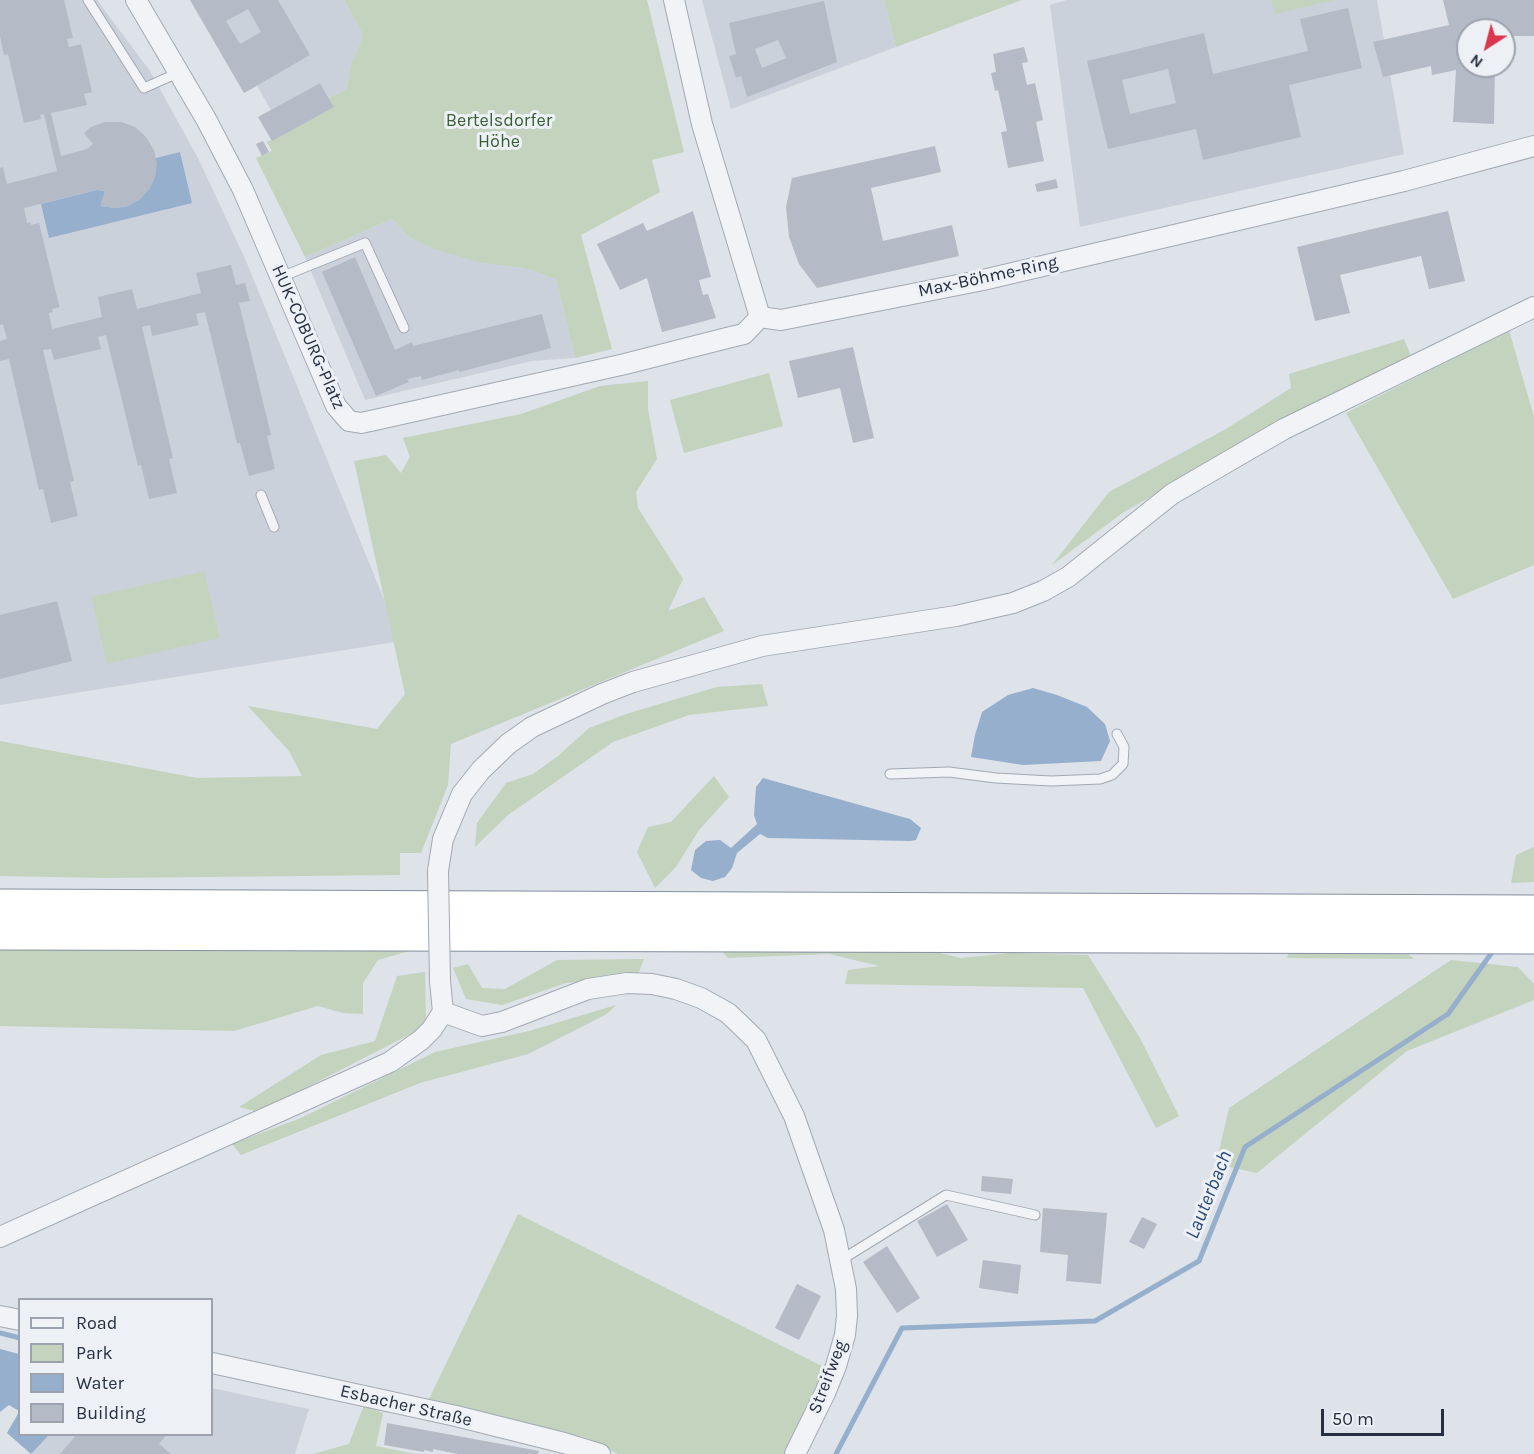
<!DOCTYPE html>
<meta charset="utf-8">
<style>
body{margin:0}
#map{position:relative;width:1534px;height:1454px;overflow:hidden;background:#dee2e9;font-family:Karla,sans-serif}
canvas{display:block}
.legend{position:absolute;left:18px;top:1298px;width:195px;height:138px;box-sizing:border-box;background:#edf1f6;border:2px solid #9da3ae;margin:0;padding:8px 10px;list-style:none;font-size:18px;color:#252f41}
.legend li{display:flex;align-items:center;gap:12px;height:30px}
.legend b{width:30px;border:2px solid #9da3ae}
.north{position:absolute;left:1456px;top:18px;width:60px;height:60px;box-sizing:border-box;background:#edf1f6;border:2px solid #9da3ae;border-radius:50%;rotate:216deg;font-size:16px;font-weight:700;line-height:24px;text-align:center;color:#252f41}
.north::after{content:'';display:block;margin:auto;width:21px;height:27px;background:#da364d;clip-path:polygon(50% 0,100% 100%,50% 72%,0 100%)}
.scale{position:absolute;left:1321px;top:1409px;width:123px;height:27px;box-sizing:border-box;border:3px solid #252f41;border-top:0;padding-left:8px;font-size:18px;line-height:21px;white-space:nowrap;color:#252f41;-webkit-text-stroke:4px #edf1f6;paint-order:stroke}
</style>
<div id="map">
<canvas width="1534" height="1454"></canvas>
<ul class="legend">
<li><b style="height:8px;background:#f1f3f7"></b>Road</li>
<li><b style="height:16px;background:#c3d3be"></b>Park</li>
<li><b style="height:16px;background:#95afcc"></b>Water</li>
<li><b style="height:16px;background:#b4bbc6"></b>Building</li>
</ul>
<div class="north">N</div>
<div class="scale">50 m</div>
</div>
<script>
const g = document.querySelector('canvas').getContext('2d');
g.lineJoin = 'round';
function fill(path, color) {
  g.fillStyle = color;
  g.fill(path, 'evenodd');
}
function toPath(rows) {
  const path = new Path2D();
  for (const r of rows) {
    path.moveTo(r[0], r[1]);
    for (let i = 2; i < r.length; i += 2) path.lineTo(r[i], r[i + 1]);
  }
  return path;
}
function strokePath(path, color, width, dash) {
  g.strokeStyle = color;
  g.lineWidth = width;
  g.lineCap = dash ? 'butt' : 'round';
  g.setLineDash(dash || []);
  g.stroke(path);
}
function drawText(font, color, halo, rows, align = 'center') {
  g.font = font + ' Karla,sans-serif';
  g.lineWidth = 6;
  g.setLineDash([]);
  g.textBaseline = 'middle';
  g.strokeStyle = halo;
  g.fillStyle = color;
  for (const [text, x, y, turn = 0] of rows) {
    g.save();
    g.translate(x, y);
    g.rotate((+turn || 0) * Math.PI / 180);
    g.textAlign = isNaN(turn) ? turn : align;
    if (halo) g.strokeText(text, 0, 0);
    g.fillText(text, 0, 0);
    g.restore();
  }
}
fill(toPath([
 [0,0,97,0,150,71,198,158,246,261,401,641,0,705],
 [190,0,344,0,363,35,351,65,346,89,329,98,320,83,271,110,257,86,244,93],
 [702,0,884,0,896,47,731,109],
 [1067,0,1377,0,1404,154,1080,227,1050,5],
 [392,219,410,238,481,263,524,268,556,279,575,358,532,361,365,400,305,257],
 [212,1388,309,1409,295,1454,31,1454,49,1435,212,1434]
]), '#cbd1db');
fill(toPath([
 [344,0,647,0,684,152,652,160,660,192,581,235,612,349,575,358,556,279,524,268,481,263,434,249,410,238,392,219,305,257,256,158,272,151,267,142,333,106,329,98,346,89,351,65,363,35],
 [884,0,1022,0,896,47],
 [1271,0,1335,0,1275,14],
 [1509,330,1534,417,1534,565,1453,599,1346,413],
 [1404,339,1411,356,1303,410,1124,512,1052,565,1109,492,1226,429,1291,388,1289,374],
 [769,373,783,426,684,453,670,400],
 [648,381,648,409,657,459,636,492,638,508,683,579,668,611,704,597,724,631,451,744,448,785,421,853,400,853,400,875,107,878,0,876,0,741,197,778,302,776,289,751,248,706,377,729,405,694,354,461,386,455,401,473,410,457,403,438,521,414,600,386],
 [204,571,220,638,107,664,91,597],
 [762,684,768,706,689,715,613,742,508,815,475,847,477,823,506,783,533,774,558,756,589,728,629,713,717,687],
 [714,776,729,797,699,830,676,867,655,888,637,852,648,827,671,822],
 [1534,847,1534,882,1511,883,1516,855],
 [0,945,423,947,378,960,363,983,363,1014,343,1013,318,1006,234,1031,0,1026],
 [915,947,961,958,1010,953,1088,955,1140,1038,1179,1116,1156,1128,1083,988,845,984,848,970,880,966,829,954,728,958,719,948],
 [1290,949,1404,950,1414,959,1287,958],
 [644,959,637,977,566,983,502,1005,466,999,453,968,468,964,482,988,505,989,557,960],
 [1451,960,1518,967,1534,984,1534,1000,1407,1051,1257,1173,1216,1164,1229,1108],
 [425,972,426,1026,259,1112,239,1107,321,1055,375,1041,397,976],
 [616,1005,607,1014,528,1054,420,1083,241,1155,232,1144,301,1118,435,1052,529,1031],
 [518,1214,826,1368,784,1454,618,1454,587,1438,429,1399],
 [364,1405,383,1413,376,1446,415,1454,313,1454,349,1444]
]), '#c3d3be');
fill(toPath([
 [180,152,192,203,49,238,41,204,97,190,105,191,101,206,115,208,128,206,140,199,149,189,155,177,156,158],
 [1033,688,1057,695,1087,707,1105,724,1110,741,1101,761,1023,765,971,757,975,735,982,712,1008,695],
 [763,778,910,819,921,828,916,840,910,841,768,838,760,834,737,853,732,868,725,877,713,881,701,878,691,870,695,850,706,841,720,840,731,848,757,824,754,815,756,787],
 [0,1349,19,1354,19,1411,9,1405,0,1412],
 [19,1412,20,1434,49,1435,31,1454,7,1433]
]), '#95afcc');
strokePath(toPath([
 [0,1333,20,1338],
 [836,1454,902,1328,1095,1321,1199,1261,1245,1147,1448,1014,1495,948]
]), '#95afcc', 5);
fill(toPath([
 [0,0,64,0,73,38,67,39,69,47,81,44,92,92,84,94,87,105,51,113,61,156,87,149,93,144,84,133,91,127,105,122,121,122,135,127,146,137,154,150,157,163,155,177,149,189,140,199,128,206,115,208,100,206,105,191,97,190,24,208,27,223,30,222,31,225,39,223,59,305,60,307,52,309,53,312,49,313,52,329,102,317,98,297,132,289,137,309,201,293,196,273,231,265,236,285,245,283,250,301,239,303,271,435,267,436,275,469,249,476,240,443,237,443,205,312,196,314,199,325,152,336,150,325,142,327,173,458,169,459,177,493,149,499,141,465,138,466,106,335,98,337,101,349,54,360,51,349,43,350,74,481,70,482,78,516,51,523,43,489,39,490,9,359,0,361,0,341,7,339,3,324,0,325,0,168,3,167,7,184,57,171,44,114,40,115,41,119,24,123,8,54,4,55,0,36],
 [190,0,278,0,310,55,244,93],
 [248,9,261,32,240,44,226,21],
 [1443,0,1534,0,1534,36,1504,36,1504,30,1468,30,1468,66,1495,66,1494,124,1453,122,1456,70,1432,75,1431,66,1383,77,1373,42,1449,25],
 [824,1,837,62,747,97,741,76,736,78,729,56,736,54,729,23],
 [778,40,786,58,762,68,755,49],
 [1348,8,1362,68,1289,85,1301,137,1203,160,1196,129,1108,149,1087,61,1204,33,1213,74,1308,51,1300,19],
 [1168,69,1176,103,1130,114,1122,80],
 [1024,47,1028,62,1022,63,1027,85,1035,83,1043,120,1036,122,1044,161,1008,168,1001,132,1007,131,998,90,995,91,991,73,996,72,993,54],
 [320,83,334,107,272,141,258,117],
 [263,141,269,152,262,156,256,144],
 [935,146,941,172,871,188,883,241,952,225,959,256,817,288,799,264,789,237,786,207,792,178],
 [1056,179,1058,188,1037,192,1035,184],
 [693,211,711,277,699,280,703,295,708,294,716,318,662,332,647,278,620,290,597,244,643,223,647,231],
 [1448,211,1465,281,1429,289,1421,256,1340,275,1350,313,1315,321,1297,247],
 [355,257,395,350,412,342,413,346,542,314,551,348,459,372,459,370,422,380,421,376,407,379,409,382,376,396,322,272],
 [853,347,874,438,853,443,840,388,798,398,789,361],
 [57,601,72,661,0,679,0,615],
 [982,1176,1013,1179,1011,1194,981,1191],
 [947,1204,968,1240,937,1257,917,1221],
 [1043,1208,1107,1213,1101,1284,1066,1281,1068,1255,1040,1252],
 [1142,1217,1157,1224,1144,1249,1129,1242],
 [887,1246,920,1298,897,1313,863,1262],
 [983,1260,1021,1265,1018,1294,979,1288],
 [797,1284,821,1296,799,1340,775,1328],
 [387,1423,539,1451,538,1454,458,1454,433,1449,433,1452,424,1450,424,1452,384,1445],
 [77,1434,167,1434,159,1444,171,1454,60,1454]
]), '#b4bbc6');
const lane = toPath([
 [88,0,144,88,180,72],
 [281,277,365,243,404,328],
 [261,495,274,527],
 [890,774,949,772,996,778,1051,781,1100,779,1112,775,1123,764,1124,747,1117,734],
 [841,1260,946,1195,1035,1215]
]);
const street = toPath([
 [136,0,206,119,243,190,336,406,349,421,361,423,375,420,625,364,731,337,744,334,760,317],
 [674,0,702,124,760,317],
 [760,317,781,320,983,280,1404,181,1534,146],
 [438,871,443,839,462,794,481,770,508,744,532,727,602,694,633,682,762,646,956,616,1013,603,1043,591,1068,577,1172,494,1284,429,1534,307],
 [443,1012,482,1026,502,1022,588,989,627,983,652,984,676,989,701,998,728,1013,756,1040,794,1116,834,1230,846,1289,847,1316,845,1335,836,1366,825,1393,795,1454],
 [0,1237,390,1062,421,1040,432,1029,443,1012,440,981],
 [0,1316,20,1320],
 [212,1363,456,1416,564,1443,600,1454]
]);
const highway = toPath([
 [0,906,1534,912],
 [0,933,1534,937]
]);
strokePath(lane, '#a3a9b3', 11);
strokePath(street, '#a3a9b3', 22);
strokePath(highway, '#848fa1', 35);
strokePath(lane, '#f1f3f7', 9);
strokePath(street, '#f1f3f7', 20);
strokePath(highway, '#fff', 33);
const streetBridge = toPath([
 [438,871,440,981]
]);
strokePath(streetBridge, '#a3a9b3', 22, []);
strokePath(streetBridge, '#f1f3f7', 20);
drawText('18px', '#395e32', '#edf1f6', [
 ["Bertelsdorfer",499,121],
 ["Höhe",499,142]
]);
drawText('18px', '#252f41', '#edf1f6', [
 ["Max-Böhme-Ring",988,277,-12],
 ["HUK-COBURG-Platz",308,337,66],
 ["Streifweg",828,1377,-69],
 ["Esbacher Straße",406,1406,13]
]);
drawText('italic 20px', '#2c4d78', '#edf1f6', [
 ["Lauterbach",1209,1195,-68]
]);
</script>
